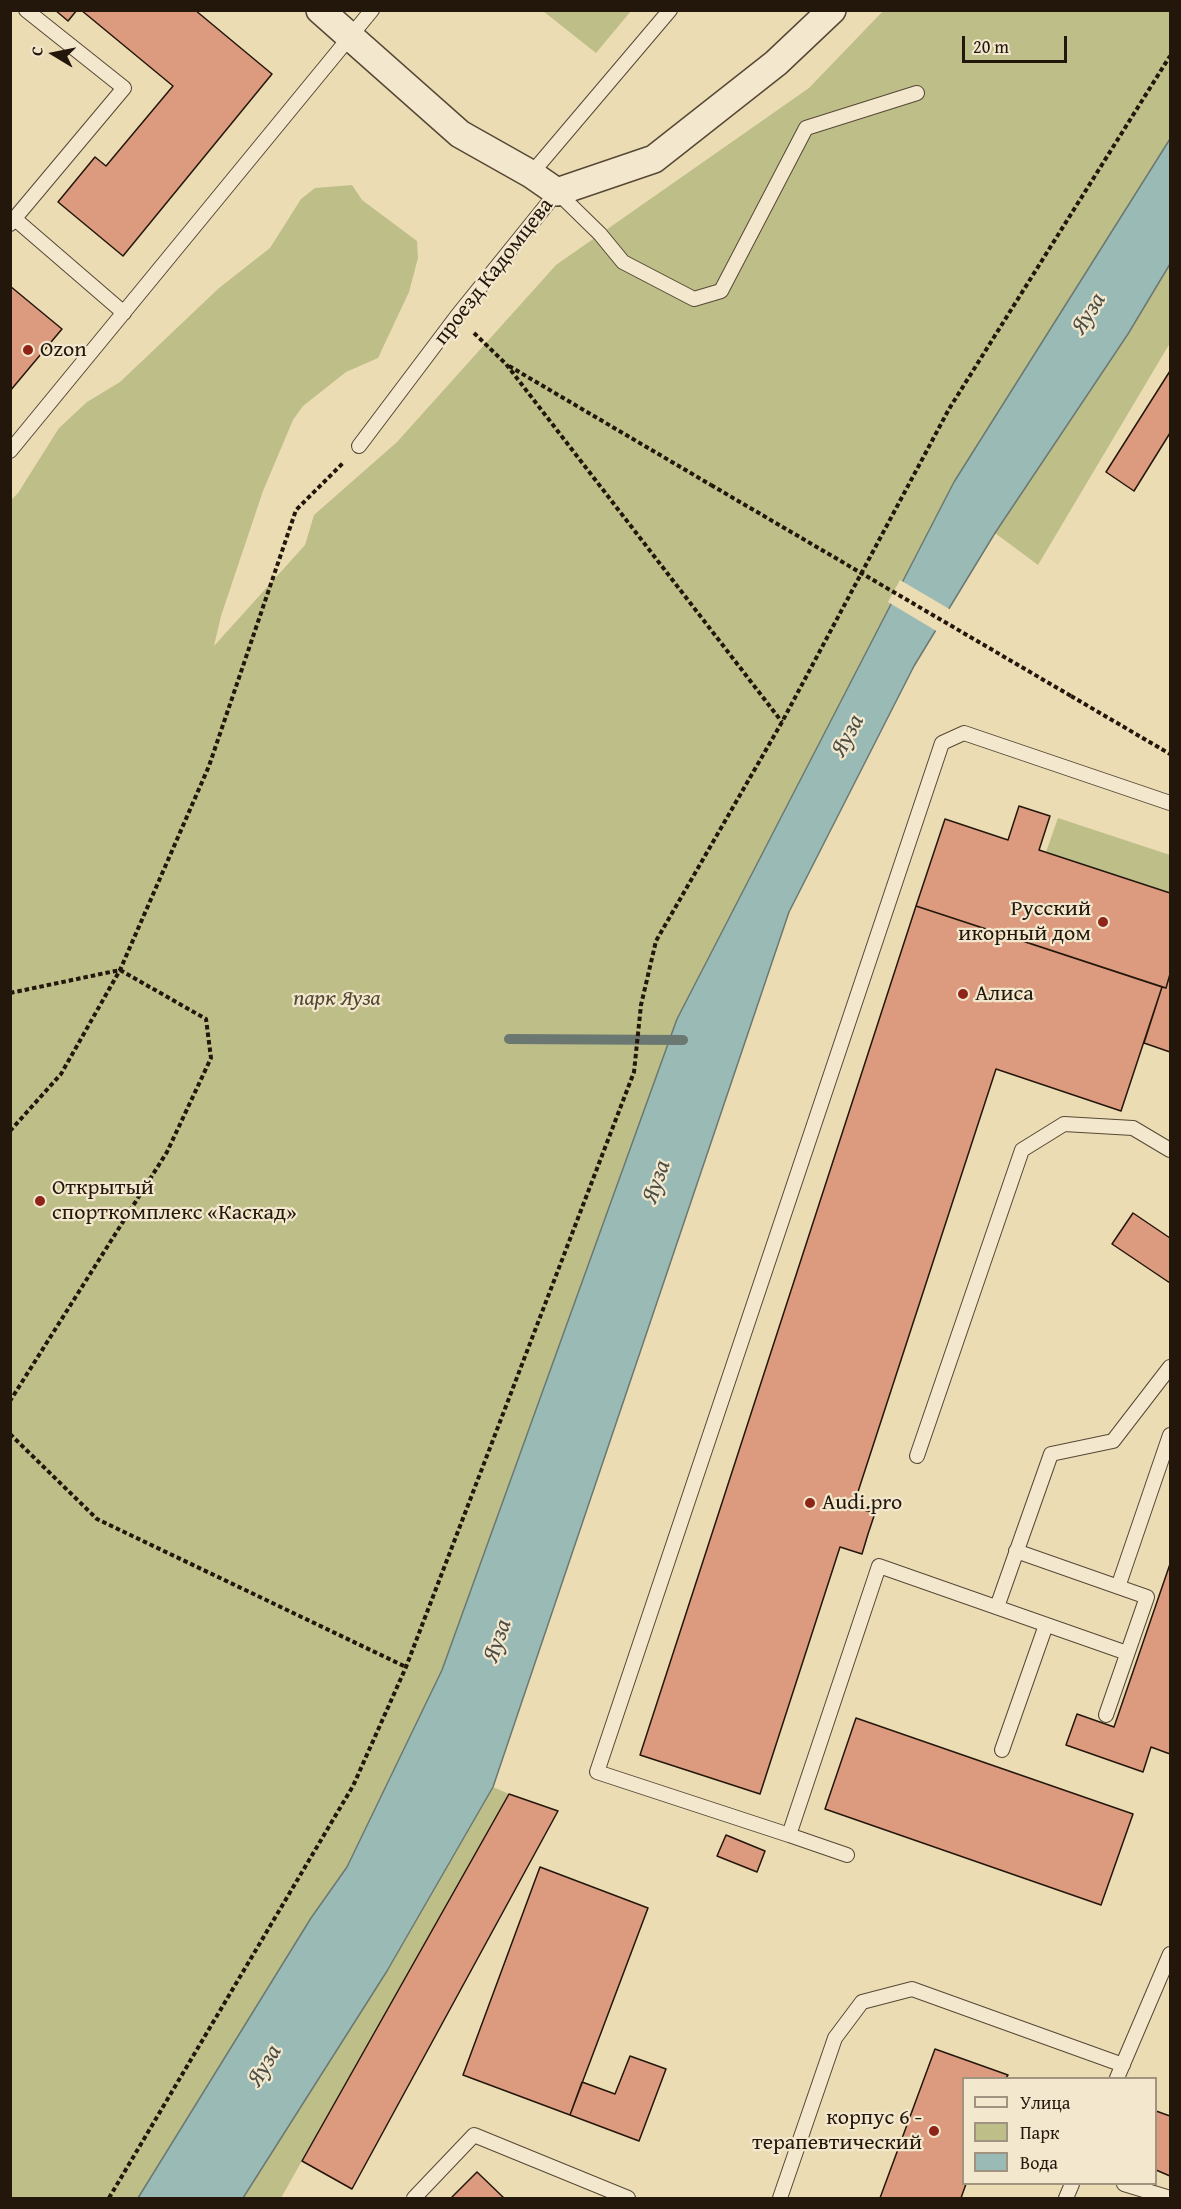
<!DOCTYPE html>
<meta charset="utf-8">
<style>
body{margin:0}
#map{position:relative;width:1181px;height:2209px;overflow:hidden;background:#ecdcb4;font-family:"Gentium Book Plus",serif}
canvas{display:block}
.frame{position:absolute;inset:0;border:12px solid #23160b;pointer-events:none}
.legend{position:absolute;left:962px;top:2077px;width:195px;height:108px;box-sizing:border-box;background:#f3e8ce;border:2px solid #a09480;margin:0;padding:8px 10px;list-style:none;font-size:18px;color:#23160b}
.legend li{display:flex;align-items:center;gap:12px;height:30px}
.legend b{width:30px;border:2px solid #a09480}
.north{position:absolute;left:24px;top:24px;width:60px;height:60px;-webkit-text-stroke:4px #f3e8ce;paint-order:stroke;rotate:280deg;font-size:16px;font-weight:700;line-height:24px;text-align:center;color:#23160b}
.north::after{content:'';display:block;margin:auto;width:21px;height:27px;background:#23160b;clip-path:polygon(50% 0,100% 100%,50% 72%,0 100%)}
.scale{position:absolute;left:962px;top:36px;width:105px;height:27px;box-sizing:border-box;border:3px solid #23160b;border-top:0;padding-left:8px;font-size:18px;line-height:21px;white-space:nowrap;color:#23160b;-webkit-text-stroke:4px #f3e8ce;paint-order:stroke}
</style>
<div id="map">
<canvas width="1181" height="2209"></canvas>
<div class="frame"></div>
<ul class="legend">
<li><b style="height:8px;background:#f3e8ce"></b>Улица</li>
<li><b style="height:16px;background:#bebe89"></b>Парк</li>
<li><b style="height:16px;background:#9abab5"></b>Вода</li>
</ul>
<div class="north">С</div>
<div class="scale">20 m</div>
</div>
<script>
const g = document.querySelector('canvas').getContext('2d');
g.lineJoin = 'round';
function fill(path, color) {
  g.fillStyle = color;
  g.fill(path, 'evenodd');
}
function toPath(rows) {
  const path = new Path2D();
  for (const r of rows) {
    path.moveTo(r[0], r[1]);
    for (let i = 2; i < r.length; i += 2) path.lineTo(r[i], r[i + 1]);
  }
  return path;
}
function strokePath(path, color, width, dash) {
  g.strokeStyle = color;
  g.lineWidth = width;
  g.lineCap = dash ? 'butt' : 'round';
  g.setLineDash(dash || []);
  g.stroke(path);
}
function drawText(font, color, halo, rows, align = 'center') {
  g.font = font + ' "Gentium Book Plus",serif';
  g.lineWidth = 4.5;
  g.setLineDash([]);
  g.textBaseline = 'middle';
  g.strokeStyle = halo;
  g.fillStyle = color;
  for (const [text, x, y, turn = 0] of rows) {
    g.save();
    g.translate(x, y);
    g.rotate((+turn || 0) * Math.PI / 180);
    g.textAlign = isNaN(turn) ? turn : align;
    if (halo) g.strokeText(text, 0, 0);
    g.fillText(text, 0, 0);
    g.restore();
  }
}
fill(toPath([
 [543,11,631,11,596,53],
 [883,11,1170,11,1170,139,954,482,677,1019,442,1670,347,1867,311,1918,138,2198,11,2198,11,500,18,493,59,428,87,402,120,382,219,288,270,248,301,199,315,188,352,185,362,200,417,241,418,258,409,292,378,358,346,372,303,406,293,420,263,491,221,616,214,646,305,545,314,515,397,442,556,265,809,88],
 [1170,264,1170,343,1038,565,995,533,1128,335],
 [1058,818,1170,855,1170,893,1046,852],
 [493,1787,509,1794,281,2198,243,2198,387,1971]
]), '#bebe89');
const water = toPath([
 [1170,139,1170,264,1128,334,995,533,914,666,789,912,493,1787,387,1971,243,2198,138,2198,311,1918,347,1867,442,1670,677,1019,954,482,1170,139]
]);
fill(water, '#9abab5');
strokePath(water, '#6a7871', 1.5);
fill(toPath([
 [900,580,951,610,938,632,888,602]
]), '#ecdcb4');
strokePath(toPath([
 [509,1039,683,1040]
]), '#6a7871', 10);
const building = toPath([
 [55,10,77,10,68,21,55,10],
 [81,10,195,10,272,74,123,256,58,202,95,157,106,166,173,86,81,10],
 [10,286,62,329,10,391,10,286],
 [1170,371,1170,433,1134,491,1106,472,1170,371],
 [1019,806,1050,816,1039,850,1170,893,1170,974,1166,988,916,906,945,819,1008,840,1019,806],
 [916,906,1162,987,1121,1111,996,1069,853,1507,875,1513,868,1534,862,1554,840,1547,760,1794,640,1755,916,906],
 [1170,974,1170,1052,1144,1043,1162,987,1166,988,1170,974],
 [1133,1213,1170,1238,1170,1283,1112,1244,1133,1213],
 [1170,1564,1170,1754,1151,1747,1143,1772,1066,1745,1077,1714,1114,1727,1170,1564],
 [856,1718,1133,1814,1101,1905,825,1809,856,1718],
 [509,1794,558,1811,352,2189,302,2161,509,1794],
 [726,1835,765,1851,757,1872,717,1856,726,1835],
 [540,1867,648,1908,570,2115,463,2075,540,1867],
 [935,2049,1008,2075,1006,2078,964,2078,964,2184,966,2184,961,2198,880,2198,935,2049],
 [630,2056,666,2069,639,2141,570,2115,582,2082,615,2094,630,2056],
 [1156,2111,1170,2116,1170,2176,1156,2170,1156,2111],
 [477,2172,504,2198,451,2198,477,2172]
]);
fill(building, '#dc9b7e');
strokePath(building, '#23160b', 1.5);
const service = toPath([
 [531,174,670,10],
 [15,219,124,313],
 [10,224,124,88,26,10],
 [359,446,457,316,557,192,600,234,623,262,694,299,721,291,806,128,917,93],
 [10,451,372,10],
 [917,1456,1022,1150,1064,1124,1133,1128,1170,1150],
 [1016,1551,1147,1597,1106,1715],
 [1118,1587,1170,1435],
 [997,1607,1051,1454,1113,1441,1170,1367],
 [1127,1653,879,1566,789,1835,597,1772,942,743,964,733,1170,803],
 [1002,1750,1046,1625],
 [789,1835,847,1855],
 [1117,2078,1170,1954],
 [1124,2184,1170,2198],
 [414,2198,474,2135,628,2198],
 [780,2198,835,2038,862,2002,912,1989,1123,2065],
 [1066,2198,1072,2184]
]);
const minor = toPath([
 [320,10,460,134,531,174,557,192,654,159,776,63,832,10]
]);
strokePath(service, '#554835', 16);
strokePath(minor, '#554835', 30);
strokePath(toPath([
 [474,333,506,364,782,722],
 [509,366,711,485],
 [1071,696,1170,754],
 [10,993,120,970,206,1019,211,1058,167,1152,10,1401],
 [10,1131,61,1074,120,970,209,766,296,510,343,463],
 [10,1434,97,1519,406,1667],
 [109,2198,353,1786,406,1667,634,1072,641,1005,656,941,782,722,949,409,1170,56]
]), '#23160b', 4, [4.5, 3]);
strokePath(service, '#f3e8ce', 14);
strokePath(minor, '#f3e8ce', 27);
strokePath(toPath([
 [711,485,1071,696]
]), '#23160b', 4, [4.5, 3]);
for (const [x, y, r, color] of [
 [28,350,6,"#8f2418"],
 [1103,922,6,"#8f2418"],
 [963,994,6,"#8f2418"],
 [40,1201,6,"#8f2418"],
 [810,1503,6,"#8f2418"],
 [934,2131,6,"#8f2418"]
]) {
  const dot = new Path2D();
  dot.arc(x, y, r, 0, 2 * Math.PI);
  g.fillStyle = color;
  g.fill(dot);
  strokePath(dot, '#f3e8ce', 2);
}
drawText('22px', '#23160b', '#f3e8ce', [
 ["проезд Кадомцева",494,272,-52]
]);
drawText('22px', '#23160b', '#f3e8ce', [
 ["Ozon",40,350],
 ["Русский",1091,909,"right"],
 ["икорный дом",1091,934,"right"],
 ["Алиса",975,994],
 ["Открытый",52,1188],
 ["спорткомплекс «Каскад»",52,1213],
 ["Audi.pro",822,1503],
 ["корпус 6 -",922,2118,"right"],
 ["терапевтический",922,2143,"right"]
], 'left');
drawText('italic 22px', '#524831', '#f3e8ce', [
 ["парк Яуза",337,999]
]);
drawText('italic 24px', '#4d4f46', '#f3e8ce', [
 ["Яуза",1089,314,-58],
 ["Яуза",848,736,-62],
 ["Яуза",657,1182,-71],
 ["Яуза",498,1641,-71],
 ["Яуза",265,2066,-59]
]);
</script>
